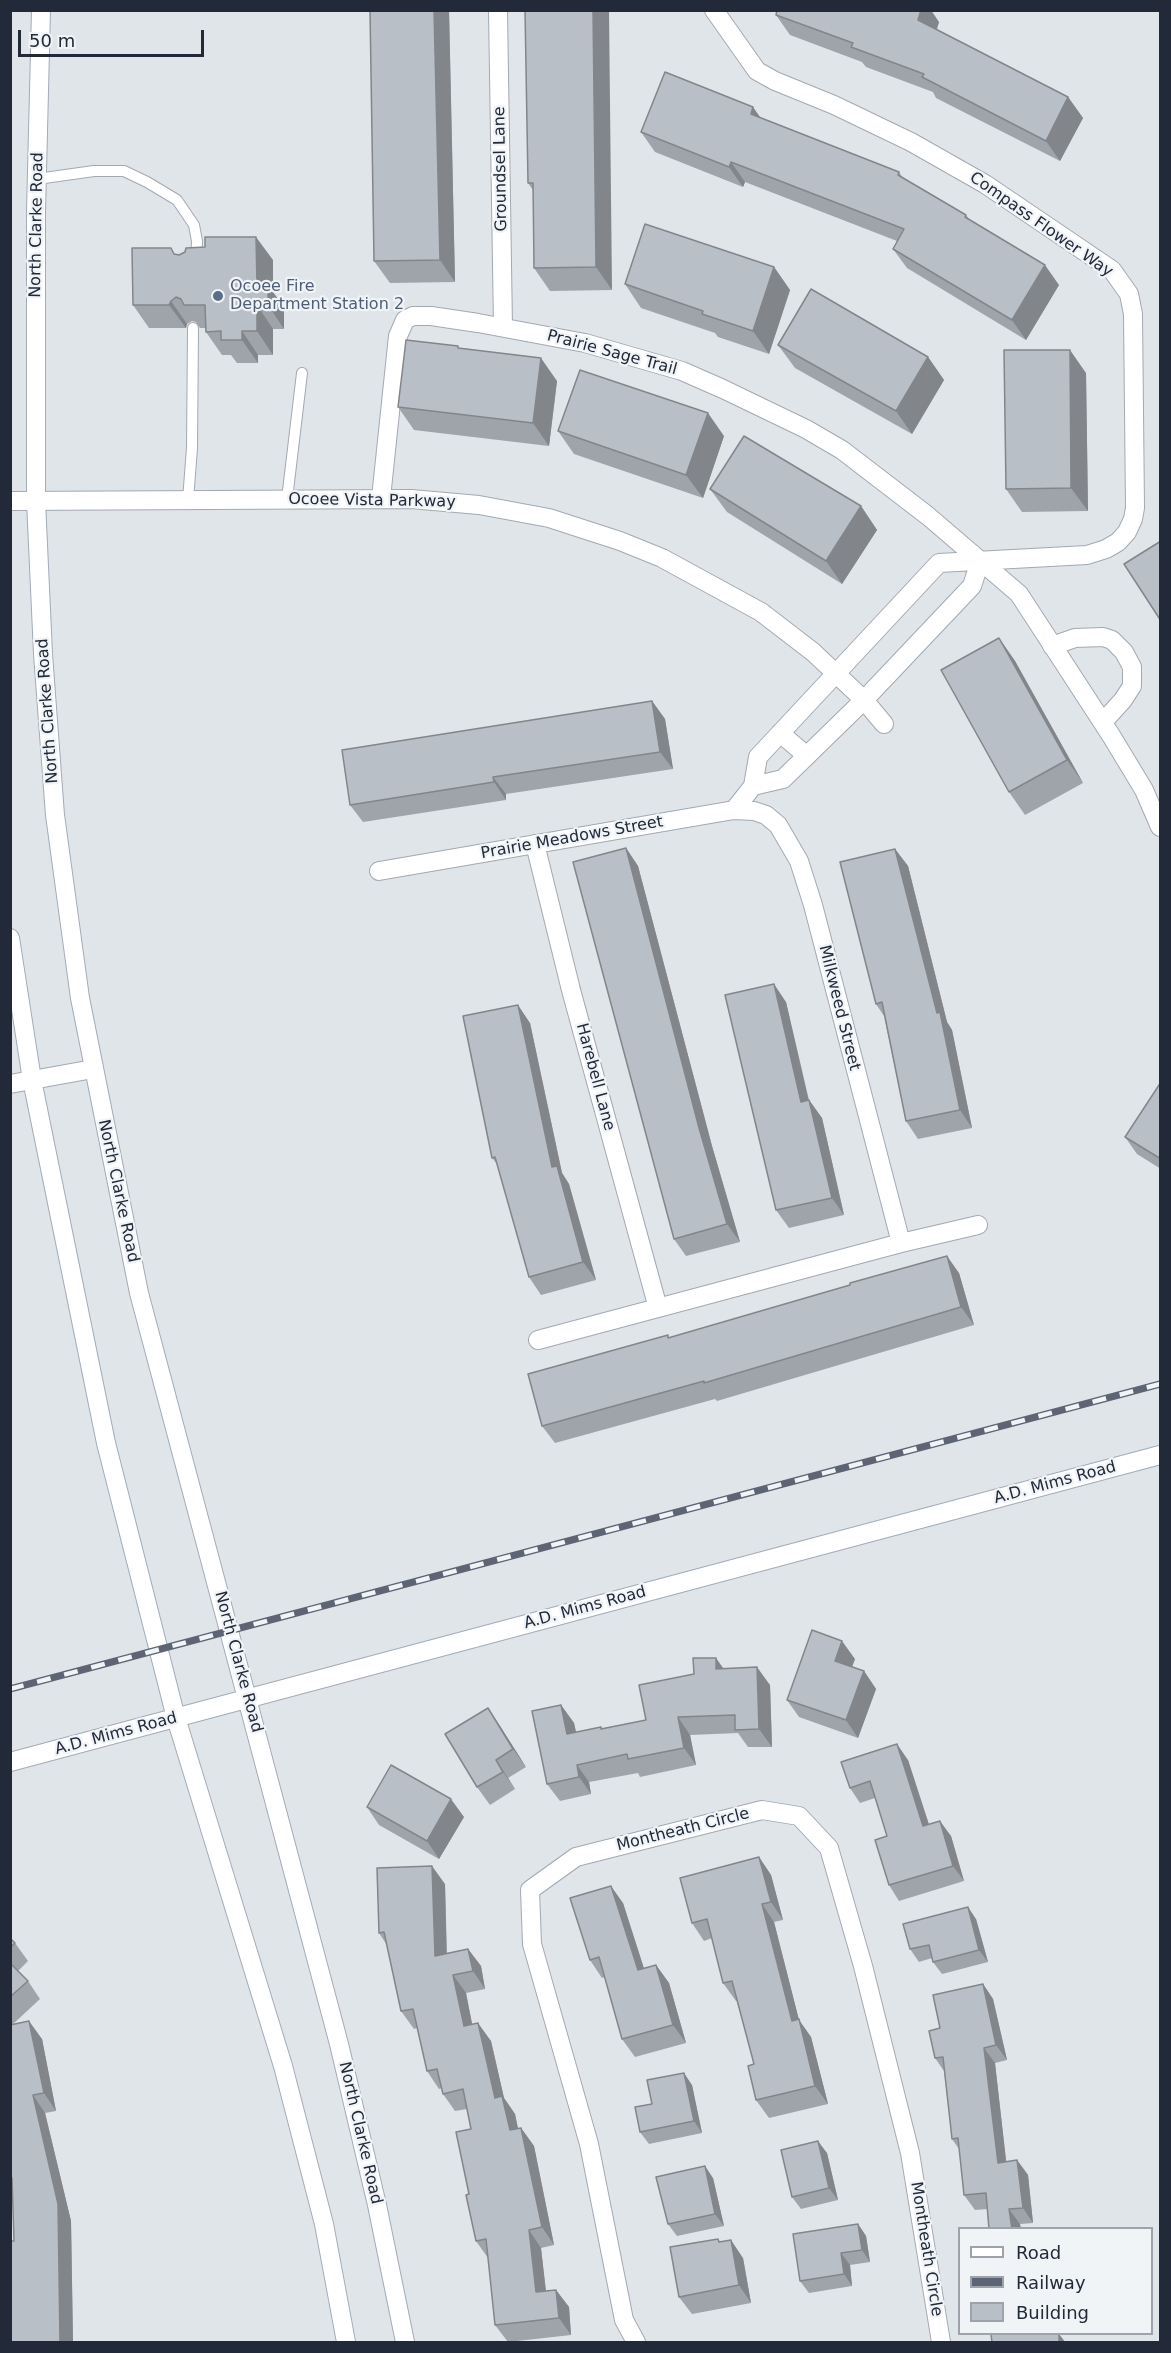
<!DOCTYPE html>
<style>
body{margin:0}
#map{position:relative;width:1171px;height:2353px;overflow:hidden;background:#e0e5ea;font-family:"DejaVu Sans",sans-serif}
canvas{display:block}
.frame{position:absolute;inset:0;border:12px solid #222939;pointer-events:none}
.legend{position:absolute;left:958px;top:2227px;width:195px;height:108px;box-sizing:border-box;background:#f0f4f7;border:2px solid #9ea3ab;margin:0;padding:8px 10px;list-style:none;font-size:18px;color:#222939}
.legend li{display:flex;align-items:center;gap:12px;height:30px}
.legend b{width:30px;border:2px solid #9ea3ab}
.scale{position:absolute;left:18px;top:30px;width:186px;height:27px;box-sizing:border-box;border:3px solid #222939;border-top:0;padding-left:8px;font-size:18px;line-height:21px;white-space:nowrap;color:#222939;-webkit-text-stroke:4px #f0f4f7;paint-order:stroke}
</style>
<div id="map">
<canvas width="1171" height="2353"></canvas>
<div class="frame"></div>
<ul class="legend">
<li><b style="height:8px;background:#fff"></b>Road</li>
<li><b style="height:8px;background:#5d6474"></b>Railway</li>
<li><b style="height:16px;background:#b9bfc7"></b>Building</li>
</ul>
<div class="scale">50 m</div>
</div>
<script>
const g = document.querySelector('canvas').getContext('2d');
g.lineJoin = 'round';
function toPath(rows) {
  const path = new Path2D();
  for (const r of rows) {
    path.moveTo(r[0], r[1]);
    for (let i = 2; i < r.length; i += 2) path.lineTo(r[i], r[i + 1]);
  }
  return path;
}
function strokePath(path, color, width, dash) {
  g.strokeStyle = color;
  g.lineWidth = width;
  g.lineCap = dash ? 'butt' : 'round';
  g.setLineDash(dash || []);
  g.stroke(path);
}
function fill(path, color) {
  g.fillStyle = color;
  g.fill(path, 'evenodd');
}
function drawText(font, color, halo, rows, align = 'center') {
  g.font = font + ' "DejaVu Sans",sans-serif';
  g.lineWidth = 4.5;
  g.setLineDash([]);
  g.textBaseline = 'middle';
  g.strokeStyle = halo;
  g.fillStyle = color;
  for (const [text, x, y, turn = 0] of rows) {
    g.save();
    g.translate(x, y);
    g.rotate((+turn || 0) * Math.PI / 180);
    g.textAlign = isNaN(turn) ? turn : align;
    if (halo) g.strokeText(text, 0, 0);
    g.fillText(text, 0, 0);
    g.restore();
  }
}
const lane = toPath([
 [37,179,94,171,124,171,147,182,177,200,194,225,197,241,196,262],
 [287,499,302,373],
 [188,500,192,448,193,328]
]);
const street = toPath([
 [498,10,503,327],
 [714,10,757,71,775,81,834,105,911,142,985,184,1112,270,1129,294,1133,314,1135,508,1133,519,1127,532,1118,542,1106,549,1087,555,939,563,758,757,753,786,734,810],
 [381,498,398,336,405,320,413,316,431,316,478,323,585,343,682,371,723,389,806,429,842,450,928,516,1019,594,1112,737,1144,790,1160,827],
 [10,501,411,499,479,505,549,518,620,541,662,558,761,612,813,652,864,700,884,724],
 [1052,646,1075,638,1103,637,1112,640,1124,652,1132,667,1132,686,1123,700,1103,722],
 [780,733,807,756],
 [753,786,783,779,864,700,972,586,980,561],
 [535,844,571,990,658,1308],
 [379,871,734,810,754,811,766,815,778,825,799,861,813,905,901,1243],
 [10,1084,93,1069],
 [538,1340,901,1243,978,1225],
 [636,2342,624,2320,589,2144,532,1944,530,1890,576,1857,762,1810,799,1816,829,1848,863,1966,910,2153,941,2342]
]);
const secondary = toPath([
 [41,10,36,212,36,501,43,654,55,815,80,998,139,1293,339,2044,377,2205,405,2342],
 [10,938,32,1080,106,1443,176,1718,283,2066,324,2224,346,2342],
 [10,1762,1160,1455]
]);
strokePath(lane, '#a3a9b1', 12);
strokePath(street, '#a3a9b1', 20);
strokePath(secondary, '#a2abb8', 20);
strokePath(lane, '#fff', 10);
strokePath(street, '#fff', 18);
strokePath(secondary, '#fff', 18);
const rail = toPath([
 [10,1689,1160,1384]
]);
strokePath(rail, '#5d6474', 7);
strokePath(rail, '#f0f4f7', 4.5, [14]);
fill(toPath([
 [370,10,449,10,455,282,390,283,374,261],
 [525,10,612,290,550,291,534,268,533,190,528,183],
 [776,15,939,22,937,30,1068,97,1083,118,1060,161,936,98,933,92,866,67,862,62,790,35],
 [761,118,899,172,903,178,966,215,970,220,1059,285,1026,340,907,268,893,249,897,241,745,182,743,187,655,152,641,132],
 [176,254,179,255,273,260,273,292,284,308,284,329,273,329,273,355,258,355,258,363,237,363,231,355,222,355,206,332,205,328,200,328,196,322,192,321,187,324,186,328,149,328,133,305],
 [774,267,790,290,769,354,718,337,715,333,641,308,625,284],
 [778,345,928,357,944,380,912,434,795,368],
 [459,348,557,381,549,446,414,430,398,407],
 [1086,373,1088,511,1022,512,1006,489],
 [558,431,724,436,703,498,574,454],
 [710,489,861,506,877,530,842,584,727,512],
 [999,638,1015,661,1083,783,1025,815,1009,792],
 [652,701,665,719,673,769,506,794,506,800,363,822,350,805],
 [626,848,638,866,712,1146,740,1242,686,1256,674,1239],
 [895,849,908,866,947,1022,952,1030,972,1128,918,1139,906,1121,884,1016,876,1004],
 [786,1002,809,1100,822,1118,844,1215,789,1228,776,1210],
 [530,1023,562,1173,569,1184,596,1280,541,1295,529,1277,498,1165,492,1158],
 [1161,1082,1161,1169,1137,1154,1125,1137],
 [959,1273,974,1325,717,1401,715,1399,555,1443,542,1426,669,1338],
 [855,1659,852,1667,864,1671,876,1689,858,1738,799,1717,787,1700],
 [723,1668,770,1685,772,1747,748,1747,738,1733,690,1735,696,1765,640,1777,638,1773,589,1782,591,1794,560,1801,547,1784,561,1705,574,1723,576,1732,601,1727,602,1729,646,1720],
 [488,1708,500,1726,526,1767,508,1778,515,1789,490,1805,477,1787],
 [908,1760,929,1824,951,1836,964,1881,899,1901,889,1885,887,1836,875,1798,860,1803,850,1788],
 [367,1807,464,1817,439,1859,379,1825],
 [759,1857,771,1875,783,1920,774,1922,799,2020,811,2037,828,2104,769,2118,756,2100,754,2064,737,2001,736,2001,723,1983,712,1938,704,1941,692,1923],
 [445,1884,447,1953,468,1949,481,1966,485,1989,466,1993,472,2024,491,2041,504,2098,515,2114,518,2129,521,2128,534,2146,554,2245,541,2248,546,2291,556,2290,569,2307,571,2335,508,2342,495,2325,488,2258,476,2241,469,2194,471,2129,467,2109,455,2111,443,2094,442,2088,439,2089,427,2071,417,2028,414,2029,401,2011,387,1945,379,1933],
 [623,1903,644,1968,656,1965,669,1983,686,2043,635,2057,622,2039,605,1977,602,1978,590,1960],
 [976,1919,988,1962,942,1974,933,1962,932,1958,919,1962,910,1949],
 [10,1938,15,1943,28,1961,18,1971,28,1981,40,1999,12,2025,42,2039,56,2111,45,2113,71,2221,73,2343,10,2343,14,2241,13,2198,10,2199],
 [983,1984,993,1999,1007,2060,995,2063,1006,2162,1017,2160,1028,2175,1033,2223,1020,2224,1021,2229,989,2229,987,2209,975,2210,964,2195,959,2149,952,2139,944,2071,935,2058],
 [692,2085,702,2133,649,2144,640,2132,652,2104],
 [827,2153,838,2200,801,2209,792,2197],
 [713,2178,724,2226,677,2236,668,2224],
 [858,2224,866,2236,870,2262,850,2265,852,2286,809,2293,800,2281],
 [718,2239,720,2242,743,2258,751,2303,692,2314,679,2297]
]), '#9fa4ab');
fill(toPath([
 [434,10,449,10,455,282,440,260],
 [593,10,609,10,612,290,596,267],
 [921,10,931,10,939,22,932,41,918,20],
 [1068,97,1083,118,1060,161,1046,141],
 [753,107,767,127,751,114],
 [731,162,745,182,743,187,729,167],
 [256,237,273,260,273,292,284,308,284,329,268,305,257,285],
 [1045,265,1059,285,1026,340,1012,320],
 [774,267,790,290,769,354,753,331],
 [171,301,187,324,186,328,169,305],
 [257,305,273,329,273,355,257,331],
 [242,331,258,355,258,363,242,340],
 [1070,350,1086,373,1088,511,1071,488],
 [928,357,944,380,912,434,896,411],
 [541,358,557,381,549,446,533,423],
 [708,413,724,436,703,498,686,475],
 [861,506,877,530,842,584,826,561],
 [999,638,1015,661,1083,783,1067,760],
 [652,701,665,719,673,769,660,752],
 [493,777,506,794,506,800,494,782],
 [626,848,638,866,712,1146,740,1242,727,1224,699,1128],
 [895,849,908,866,947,1022,952,1030,972,1128,960,1110],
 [774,984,786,1002,813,1120,801,1102],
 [518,1005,530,1023,562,1173,569,1184,596,1280,583,1262,552,1167],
 [809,1100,822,1118,844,1215,832,1198],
 [947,1256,959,1273,974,1325,961,1307],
 [842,1641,855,1659,847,1679,835,1661],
 [716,1658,728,1675,716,1669],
 [757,1667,770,1685,772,1747,759,1729],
 [864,1671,876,1689,858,1738,846,1720],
 [561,1705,574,1723,580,1751,567,1734],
 [488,1708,500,1726,526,1767,513,1749],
 [678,1717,690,1735,696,1765,684,1748],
 [897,1744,908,1760,934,1841,923,1826],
 [496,1760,508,1778,515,1789,503,1772],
 [577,1765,589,1782,591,1794,579,1777],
 [451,1799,464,1817,439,1859,427,1841],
 [940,1821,951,1836,964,1881,953,1866],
 [759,1857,771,1875,783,1920,771,1902],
 [432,1866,445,1884,447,1974,435,1956],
 [611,1886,623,1903,650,1988,638,1970],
 [762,1904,774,1922,799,2020,811,2037,828,2104,815,2086,792,2021],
 [968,1907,976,1919,988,1962,979,1950],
 [468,1949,481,1966,485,1989,473,1971],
 [656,1965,669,1983,686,2043,673,2025],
 [453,1975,466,1993,476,2044,464,2026],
 [983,1984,993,1999,1007,2060,996,2045],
 [29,2021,42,2039,56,2111,44,2093],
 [478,2023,491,2041,504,2098,515,2114,522,2148,510,2130,495,2098],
 [984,2048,995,2063,1008,2177,998,2163],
 [684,2073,692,2085,702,2133,694,2121],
 [33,2095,45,2113,71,2221,73,2343,60,2343],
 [521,2128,534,2146,554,2245,542,2227],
 [818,2141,827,2153,838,2200,829,2188],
 [1017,2160,1028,2175,1033,2223,1023,2208],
 [705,2166,713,2178,724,2226,715,2214],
 [1009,2209,1020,2224,1021,2229,1012,2229],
 [858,2224,866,2236,870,2262,862,2250],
 [529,2230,541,2248,548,2310,536,2292],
 [731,2240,743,2258,751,2303,739,2285],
 [841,2253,850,2265,852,2286,844,2274],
 [556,2290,569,2307,571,2335,559,2318],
 [1059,2334,1066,2343,1059,2343]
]), '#82868b');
const building = toPath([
 [370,10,434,10,440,260,374,261,370,10],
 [525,10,593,10,596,267,534,268,533,183,528,183,525,10],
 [777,10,921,10,918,20,1068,97,1046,141,922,77,924,74,851,47,853,43,776,15,777,10],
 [665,72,753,107,751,114,899,172,898,175,966,215,965,217,1045,265,1012,320,893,249,904,229,731,162,729,167,641,132,665,72],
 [645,224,774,267,753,331,702,314,703,311,625,284,645,224],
 [205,237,256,237,257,285,268,285,268,305,257,305,257,331,242,331,242,340,221,340,221,331,206,332,205,305,184,305,181,299,176,297,171,301,169,305,133,305,132,248,171,248,174,254,179,255,185,252,186,248,205,247,205,237],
 [811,289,928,357,896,411,778,345,811,289],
 [406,340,458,346,458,348,541,358,533,423,398,407,406,340],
 [1004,350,1070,350,1071,488,1006,489,1004,350],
 [580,370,708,413,686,475,558,431,580,370],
 [744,436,861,506,826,561,710,489,744,436],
 [1161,541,1161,621,1124,564,1161,541],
 [999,638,1067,760,1009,792,941,670,999,638],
 [652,701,660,752,493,777,494,782,350,805,342,750,652,701],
 [626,848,699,1128,727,1224,674,1239,573,862,626,848],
 [895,849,937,1013,940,1012,960,1110,906,1121,882,1002,876,1004,840,862,895,849],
 [774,984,801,1102,809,1100,832,1198,776,1210,725,995,774,984],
 [518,1005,552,1167,557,1166,583,1262,529,1277,495,1157,492,1158,463,1016,518,1005],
 [1161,1082,1161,1159,1125,1137,1161,1082],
 [947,1256,961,1307,704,1383,704,1381,542,1426,528,1374,668,1335,668,1338,850,1285,850,1283,947,1256],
 [812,1630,842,1641,835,1661,864,1671,846,1720,787,1700,812,1630],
 [693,1658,716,1658,716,1669,757,1667,759,1729,735,1730,735,1715,678,1717,684,1748,628,1759,627,1754,577,1765,579,1777,547,1784,532,1711,561,1705,567,1734,601,1727,601,1729,646,1720,639,1685,694,1674,693,1658],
 [488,1708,513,1749,496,1760,503,1772,477,1787,445,1734,488,1708],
 [897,1744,923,1826,940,1821,953,1866,889,1885,875,1840,887,1836,870,1781,850,1788,841,1762,897,1744],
 [391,1765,451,1799,427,1841,367,1807,391,1765],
 [759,1857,771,1902,762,1904,792,2021,799,2019,815,2086,756,2100,748,2066,754,2064,732,1981,723,1983,707,1919,692,1923,680,1878,759,1857],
 [432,1866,435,1956,468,1949,473,1971,453,1975,464,2026,478,2023,495,2098,502,2096,510,2130,521,2128,542,2227,529,2230,536,2292,556,2290,559,2318,495,2325,486,2239,476,2241,466,2195,469,2194,456,2132,471,2129,463,2089,443,2094,437,2069,427,2071,413,2009,401,2011,384,1932,379,1933,377,1868,432,1866],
 [611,1886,638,1970,656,1965,673,2025,622,2039,599,1957,590,1960,570,1898,611,1886],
 [968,1907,979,1950,933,1962,929,1945,910,1949,903,1924,968,1907],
 [10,1938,15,1943,10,1948,10,1938],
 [10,1963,28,1981,10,1997,10,1963],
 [983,1984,996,2045,984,2048,998,2163,1017,2160,1023,2208,1009,2209,1012,2229,989,2229,986,2193,964,2195,958,2138,952,2139,943,2057,935,2058,929,2031,940,2028,933,1995,983,1984],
 [29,2021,44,2093,33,2095,58,2204,60,2343,10,2343,10,2241,14,2241,12,2178,10,2178,10,2025,29,2021],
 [684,2073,694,2121,640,2132,635,2107,652,2104,647,2080,684,2073],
 [818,2141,829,2188,792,2197,781,2150,818,2141],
 [705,2166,715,2214,668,2224,656,2177,705,2166],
 [858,2224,862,2250,841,2253,844,2274,800,2281,793,2234,858,2224],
 [718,2239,719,2242,731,2240,739,2285,679,2297,670,2247,718,2239],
 [991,2334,1059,2334,1059,2343,992,2343,991,2334]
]);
fill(building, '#b9bfc7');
strokePath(building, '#82868b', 1.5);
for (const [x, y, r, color] of [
 [218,296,6,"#5c6f8a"]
]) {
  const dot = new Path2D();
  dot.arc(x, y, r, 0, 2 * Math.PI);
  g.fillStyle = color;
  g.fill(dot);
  strokePath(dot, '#f0f4f7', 2);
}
drawText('16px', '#222939', '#f0f4f7', [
 ["Groundsel Lane",501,169,-91],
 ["North Clarke Road",37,225,-89],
 ["Compass Flower Way",1041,225,35],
 ["Prairie Sage Trail",612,353,15],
 ["Ocoee Vista Parkway",372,501,1],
 ["North Clarke Road",48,711,-94],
 ["Prairie Meadows Street",572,838,-10],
 ["Milkweed Street",839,1008,76],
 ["Harebell Lane",595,1077,75],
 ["North Clarke Road",118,1191,78],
 ["A.D. Mims Road",1055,1483,-15],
 ["A.D. Mims Road",585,1608,-15],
 ["North Clarke Road",238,1662,75],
 ["A.D. Mims Road",116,1734,-15],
 ["Montheath Circle",683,1830,-14],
 ["North Clarke Road",360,2133,77],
 ["Montheath Circle",926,2249,81]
]);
drawText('16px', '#4e5e75', '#f0f4f7', [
 ["Ocoee Fire",230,287],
 ["Department Station 2",230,305]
], 'left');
</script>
